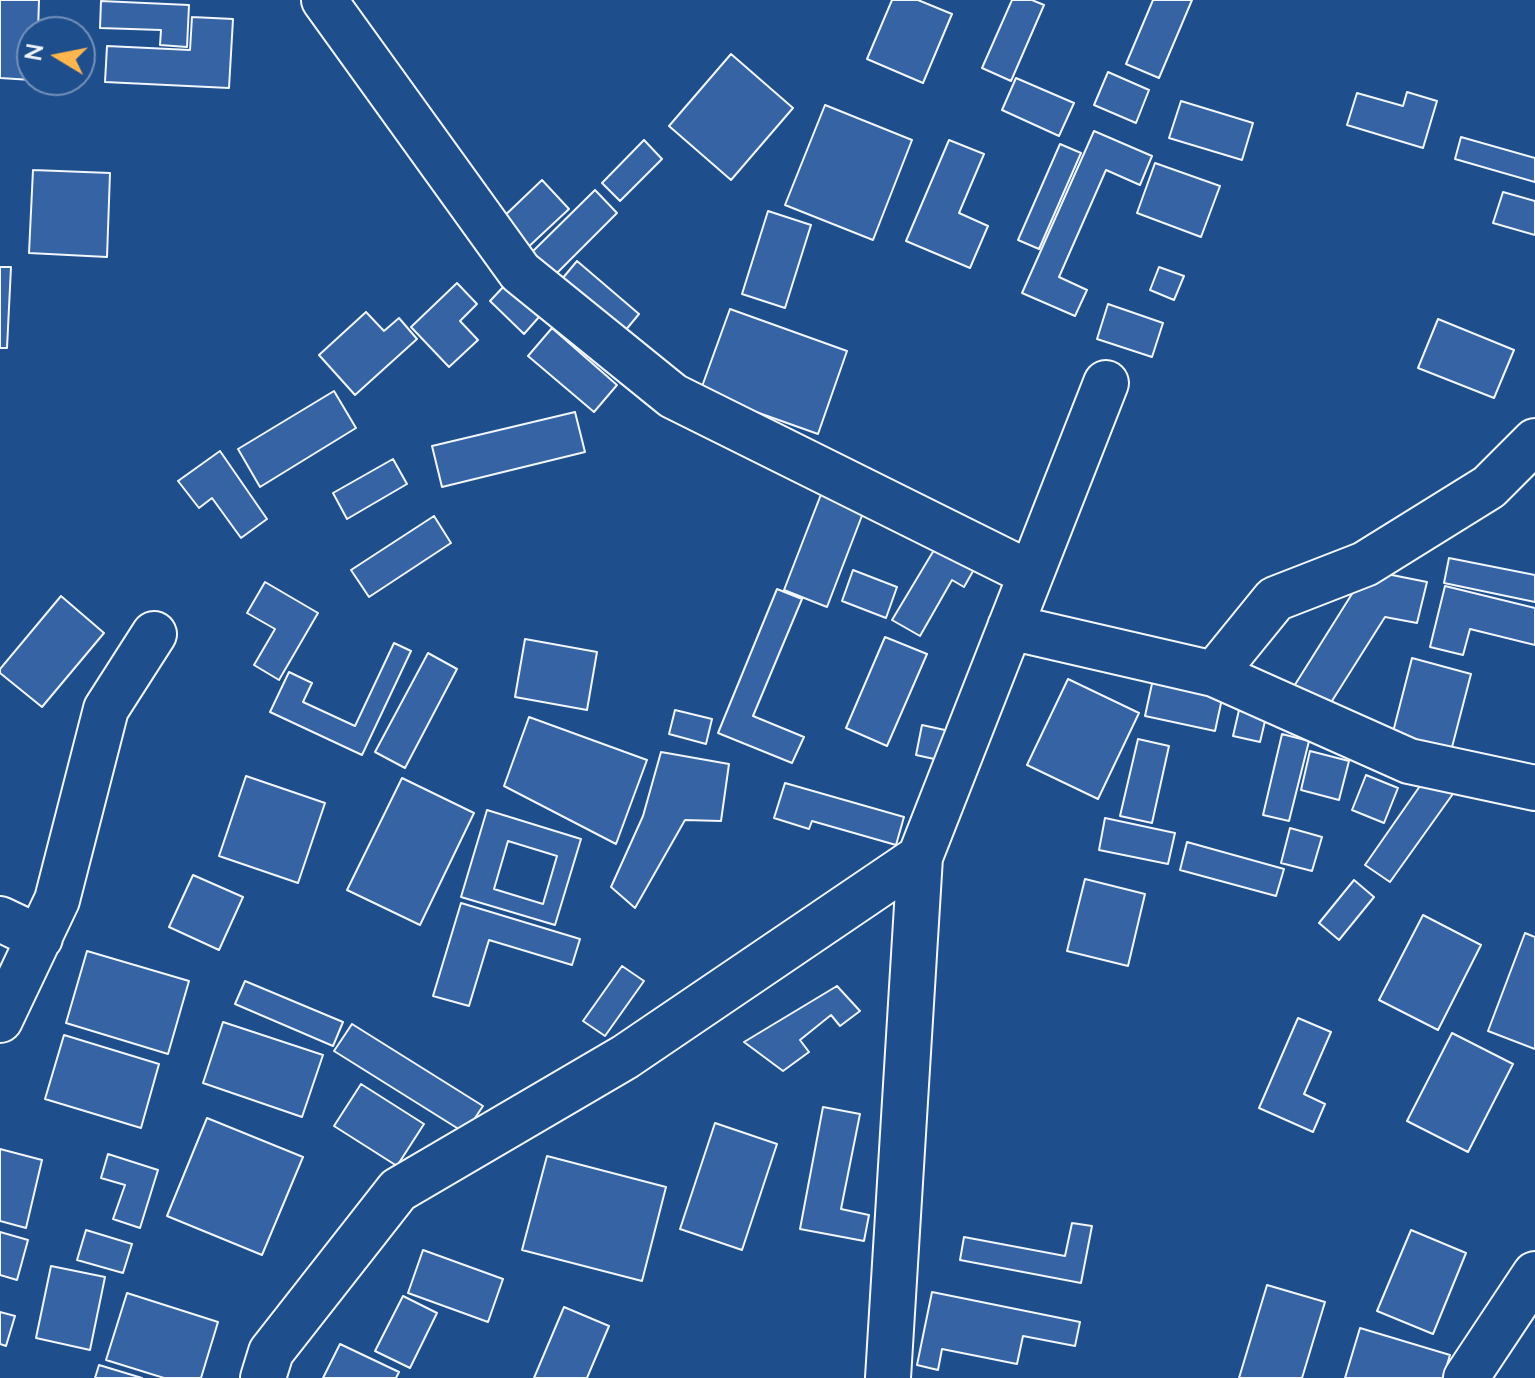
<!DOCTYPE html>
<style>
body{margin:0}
#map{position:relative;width:1535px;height:1378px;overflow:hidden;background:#1f4e8c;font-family:Lato,sans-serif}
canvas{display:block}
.north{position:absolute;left:16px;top:16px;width:80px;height:80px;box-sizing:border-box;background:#1f4e8c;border:2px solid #7391ba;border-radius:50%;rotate:280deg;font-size:22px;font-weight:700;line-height:32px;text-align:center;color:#f2f6ff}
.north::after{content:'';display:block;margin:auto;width:28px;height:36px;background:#ffb74d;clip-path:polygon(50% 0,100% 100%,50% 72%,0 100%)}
</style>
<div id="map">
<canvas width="1535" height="1378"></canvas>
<div class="north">N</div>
</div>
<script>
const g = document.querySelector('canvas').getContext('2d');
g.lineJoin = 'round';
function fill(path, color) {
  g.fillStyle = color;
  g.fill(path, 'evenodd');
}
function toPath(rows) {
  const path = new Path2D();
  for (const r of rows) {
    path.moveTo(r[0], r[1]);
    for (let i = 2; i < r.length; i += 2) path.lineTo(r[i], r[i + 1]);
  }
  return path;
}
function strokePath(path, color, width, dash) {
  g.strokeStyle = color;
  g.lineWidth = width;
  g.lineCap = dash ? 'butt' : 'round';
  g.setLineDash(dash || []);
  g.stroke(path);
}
const building = toPath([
 [0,0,39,0,38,32,32,32,32,80,0,78,0,0],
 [892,0,918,0,952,14,923,83,867,59,892,0],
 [1012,0,1032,0,1044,5,1011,81,982,68,1012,0],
 [1153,0,1192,0,1159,78,1126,64,1153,0],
 [101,1,189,5,187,47,160,45,161,30,100,28,101,1],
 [192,17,233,19,229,88,105,82,107,46,190,50,192,17],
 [731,54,793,108,731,180,669,126,731,54],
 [1108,72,1149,90,1136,123,1094,105,1108,72],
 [1016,78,1074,103,1059,136,1002,110,1016,78],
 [1407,92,1437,101,1423,148,1347,125,1357,93,1403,106,1407,92],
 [1181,101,1253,123,1242,160,1169,138,1181,101],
 [825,105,912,140,873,240,785,205,825,105],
 [1094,131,1152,156,1140,185,1106,170,1059,277,1087,290,1075,316,1022,293,1094,131],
 [1461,137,1535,158,1535,182,1455,159,1461,137],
 [644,140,662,159,620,201,602,183,644,140],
 [949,140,984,154,959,213,988,226,970,268,906,241,949,140],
 [1060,144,1081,153,1039,249,1018,240,1060,144],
 [1155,163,1220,186,1201,237,1137,213,1155,163],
 [33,170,110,173,107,257,29,253,33,170],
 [542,180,569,209,524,251,497,223,542,180],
 [595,190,617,213,549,281,526,258,595,190],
 [1503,192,1535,201,1535,235,1493,223,1503,192],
 [768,211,811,225,785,308,742,294,768,211],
 [577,261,639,314,615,343,552,291,577,261],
 [0,267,11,267,7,348,0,348,0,267],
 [1159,267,1184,276,1174,300,1150,290,1159,267],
 [457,283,477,304,460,321,478,340,449,367,411,327,457,283],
 [505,285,539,317,524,334,490,301,505,285],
 [1108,304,1163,323,1152,357,1097,339,1108,304],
 [730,309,847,351,818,434,700,392,730,309],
 [366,312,384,331,399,318,417,339,355,395,319,355,366,312],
 [1438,319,1514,350,1494,398,1418,368,1438,319],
 [552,328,617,385,594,412,528,356,552,328],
 [334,391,356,428,260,487,238,449,334,391],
 [575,412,585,452,442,487,432,446,575,412],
 [220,451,267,519,241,538,212,498,199,508,178,481,220,451],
 [393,459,407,484,347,519,333,493,393,459],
 [825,484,868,500,827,607,784,590,825,484],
 [434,516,451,543,369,597,351,570,434,516],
 [943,535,981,557,964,587,952,580,920,636,892,620,943,535],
 [1449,558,1535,575,1535,602,1444,583,1449,558],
 [853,570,897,587,886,618,842,601,853,570],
 [1367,570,1427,582,1417,623,1385,617,1325,712,1291,691,1367,570],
 [265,582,318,613,279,680,254,665,275,629,247,613,265,582],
 [1445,586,1535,608,1535,645,1470,629,1463,655,1430,647,1445,586],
 [777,589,802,599,753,716,804,737,792,763,718,733,777,589],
 [61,596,104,633,42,707,0,673,0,669,61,596],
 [885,637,927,654,887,746,846,728,885,637],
 [525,639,597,652,587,710,515,697,525,639],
 [394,643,411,651,362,755,270,712,289,672,312,683,303,702,355,726,394,643],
 [428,653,457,669,405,768,375,752,428,653],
 [1412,658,1471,674,1451,751,1392,736,1412,658],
 [1068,679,1139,713,1098,799,1027,765,1068,679],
 [1153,679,1223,694,1215,731,1145,716,1153,679],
 [675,710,712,719,706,744,669,734,675,710],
 [1239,710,1266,717,1260,742,1233,736,1239,710],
 [529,717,647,760,616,844,504,786,529,717],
 [922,725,954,732,948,762,916,755,922,725],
 [1282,734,1309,741,1289,821,1263,815,1282,734],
 [1138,739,1169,746,1152,823,1120,816,1138,739],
 [1310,751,1349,761,1339,800,1301,790,1310,751],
 [661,752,729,764,721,821,685,820,635,908,611,887,643,816,661,752],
 [1429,773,1455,791,1390,882,1365,865,1429,773],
 [1366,775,1398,788,1384,823,1352,810,1366,775],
 [246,776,325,803,298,883,219,856,246,776],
 [402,778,474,813,420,925,347,890,402,778],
 [785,783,904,817,896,845,812,821,809,829,774,818,785,783],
 [487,810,581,839,555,925,461,897,487,810],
 [508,841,557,856,543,904,494,889,508,841],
 [1105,818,1175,833,1168,864,1099,850,1105,818],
 [1290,828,1322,837,1312,871,1281,863,1290,828],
 [1187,842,1284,869,1276,896,1180,870,1187,842],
 [193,875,243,897,219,950,169,927,193,875],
 [1085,879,1145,894,1128,966,1067,951,1085,879],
 [1354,880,1374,897,1339,940,1319,923,1354,880],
 [461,903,580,939,572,965,489,940,469,1006,433,996,461,903],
 [1423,915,1481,945,1438,1030,1379,1000,1423,915],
 [1525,933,1535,937,1535,1049,1488,1031,1525,933],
 [87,951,189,981,168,1054,66,1023,87,951],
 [622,966,644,981,605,1036,583,1021,622,966],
 [245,981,343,1022,333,1046,235,1004,245,981],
 [837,986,860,1011,840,1026,831,1015,800,1040,809,1052,783,1071,744,1042,837,986],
 [1298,1018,1331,1032,1304,1094,1325,1104,1313,1132,1259,1108,1298,1018],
 [223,1022,323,1055,302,1117,203,1083,223,1022],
 [352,1024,483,1106,465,1133,334,1051,352,1024],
 [1452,1033,1513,1064,1468,1152,1407,1121,1452,1033],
 [64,1035,159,1064,141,1128,45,1099,64,1035],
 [361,1084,424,1124,397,1166,334,1126,361,1084],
 [823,1107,860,1114,841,1209,869,1215,864,1241,800,1229,823,1107],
 [207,1118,303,1157,262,1255,167,1216,207,1118],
 [715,1123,777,1144,742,1250,680,1229,715,1123],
 [0,1149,42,1160,26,1228,0,1221,0,1149],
 [108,1154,158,1170,140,1228,113,1219,125,1185,101,1178,108,1154],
 [547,1156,666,1187,642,1281,522,1250,547,1156],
 [1072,1223,1092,1226,1081,1283,960,1260,964,1237,1065,1256,1072,1223],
 [86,1230,132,1244,123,1273,77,1260,86,1230],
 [1411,1230,1466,1253,1433,1334,1377,1311,1411,1230],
 [0,1232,28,1240,17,1280,0,1275,0,1232],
 [423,1250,503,1279,488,1322,408,1293,423,1250],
 [51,1266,105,1277,90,1350,36,1338,51,1266],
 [1267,1285,1325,1302,1302,1378,1239,1378,1267,1285],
 [932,1292,1080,1322,1075,1346,1023,1336,1017,1364,942,1349,938,1370,917,1365,932,1292],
 [127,1293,218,1322,201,1378,164,1378,106,1360,127,1293],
 [403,1296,437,1313,410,1368,375,1351,403,1296],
 [564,1307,609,1326,587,1378,534,1378,564,1307],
 [0,1312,15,1316,6,1346,0,1344,0,1312],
 [1360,1328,1450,1355,1443,1378,1345,1378,1360,1328],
 [340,1344,399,1372,396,1378,323,1378,340,1344],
 [99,1365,142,1378,95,1378,99,1365]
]);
fill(building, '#3563a3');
strokePath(building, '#f2f6ff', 2);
const street = toPath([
 [324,0,520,272,673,396,1031,574],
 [1010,627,1214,674,1275,599,1365,564,1489,487,1535,441],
 [1214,674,1409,761,1535,788],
 [0,919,40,938],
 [0,1020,57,900,106,709,154,634],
 [263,1378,271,1352,398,1190,625,1057,920,857,1106,383],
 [888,1378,920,857],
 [1466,1378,1535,1274]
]);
strokePath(street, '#f2f6ff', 48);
strokePath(street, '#1f4e8c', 44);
</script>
